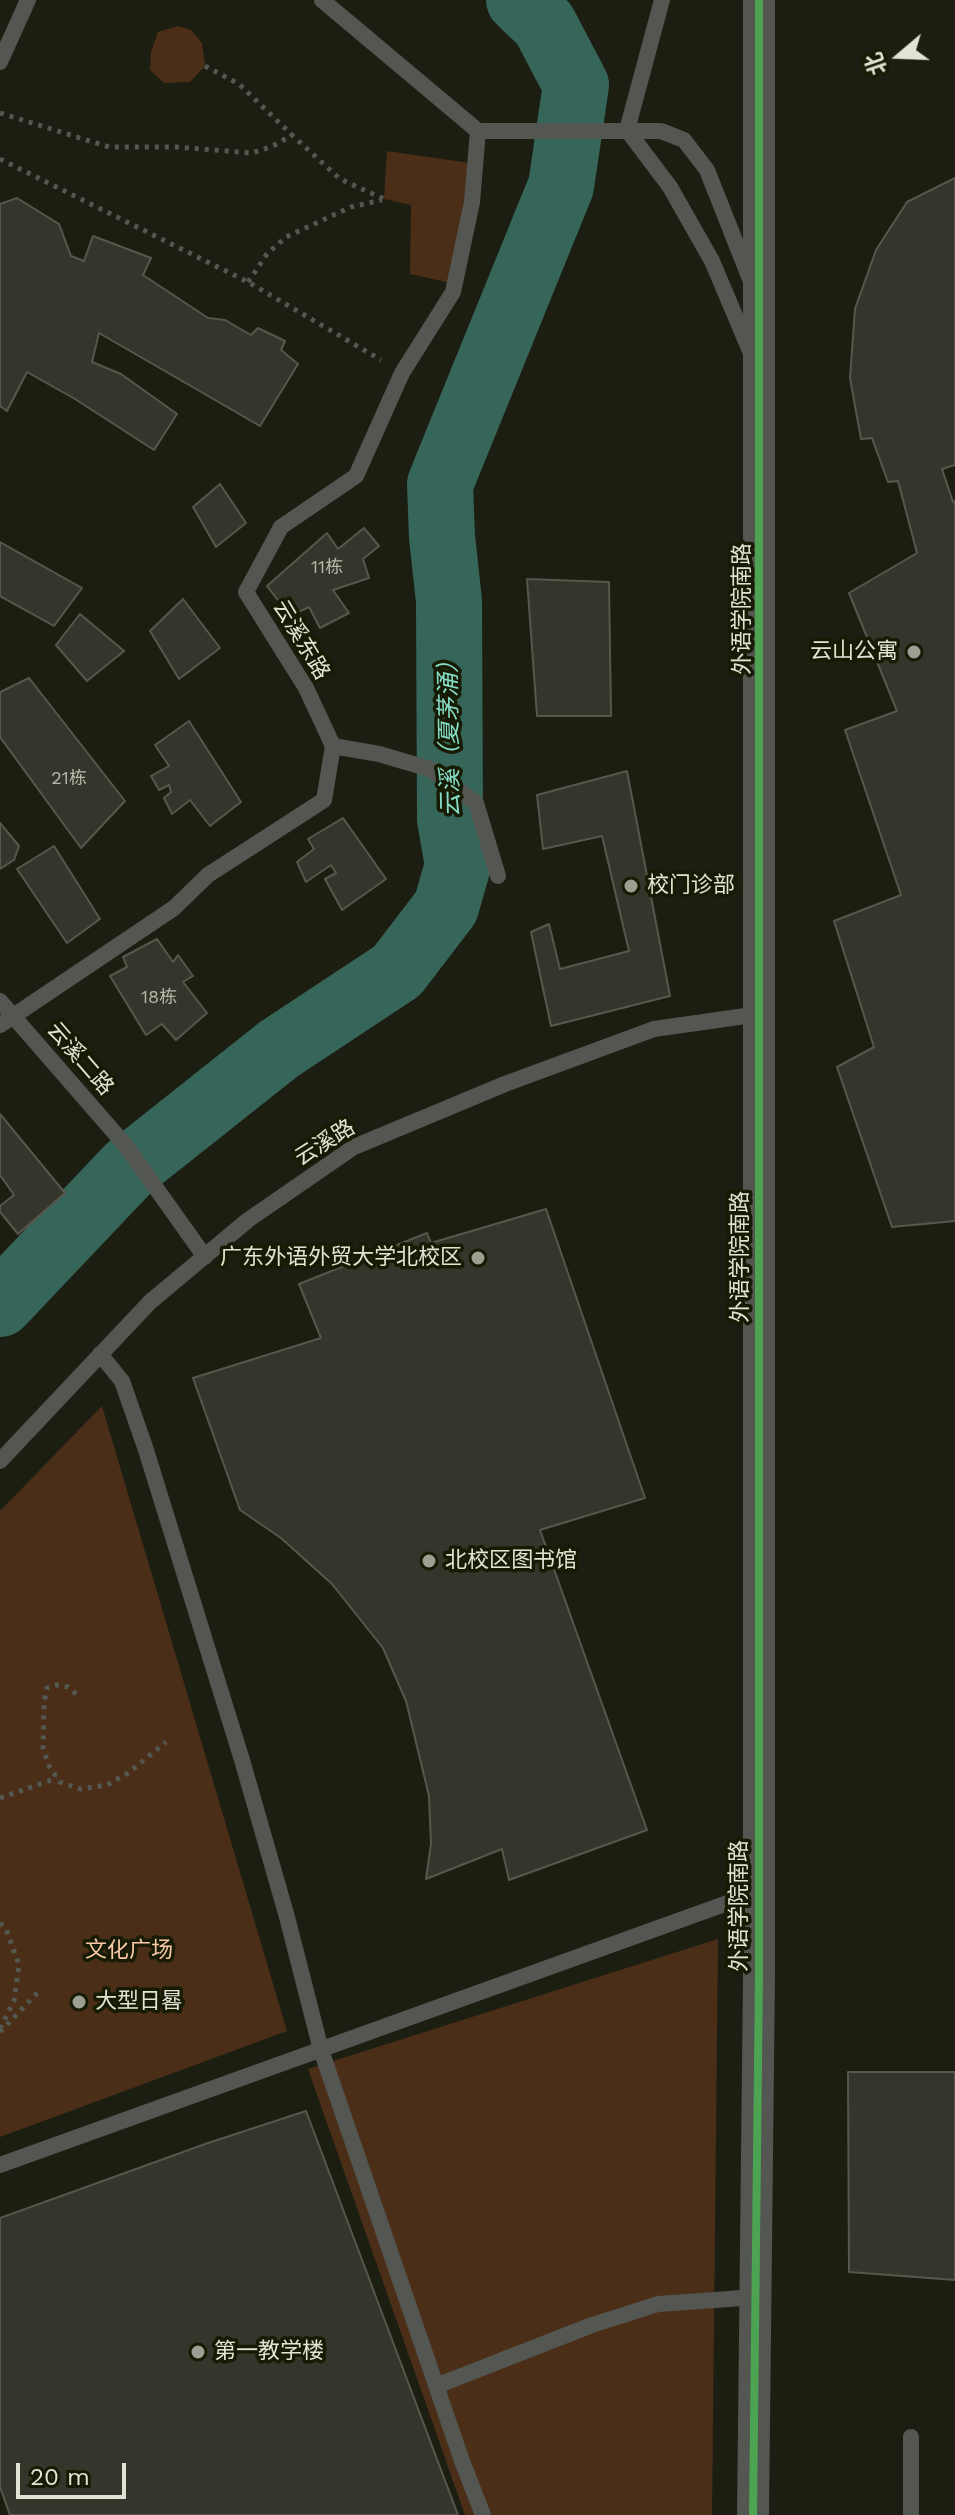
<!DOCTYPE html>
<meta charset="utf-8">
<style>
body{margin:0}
#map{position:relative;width:955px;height:2515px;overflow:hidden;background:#1d1e12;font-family:"Work Sans","Noto Sans SC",sans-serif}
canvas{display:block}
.north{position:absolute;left:859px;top:16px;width:80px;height:80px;-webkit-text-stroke:6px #171b04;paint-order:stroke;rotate:251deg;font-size:22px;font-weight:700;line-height:32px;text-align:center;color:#e1e4d5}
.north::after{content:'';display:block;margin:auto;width:28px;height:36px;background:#e1e4d5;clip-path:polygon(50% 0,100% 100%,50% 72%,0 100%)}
.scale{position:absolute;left:16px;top:2463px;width:110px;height:36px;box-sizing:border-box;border:4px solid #e1e4d5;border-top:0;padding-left:10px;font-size:24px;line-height:28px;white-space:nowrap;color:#e1e4d5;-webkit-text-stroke:6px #171b04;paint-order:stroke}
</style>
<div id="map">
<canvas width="955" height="2515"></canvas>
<div class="north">北</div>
<div class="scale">20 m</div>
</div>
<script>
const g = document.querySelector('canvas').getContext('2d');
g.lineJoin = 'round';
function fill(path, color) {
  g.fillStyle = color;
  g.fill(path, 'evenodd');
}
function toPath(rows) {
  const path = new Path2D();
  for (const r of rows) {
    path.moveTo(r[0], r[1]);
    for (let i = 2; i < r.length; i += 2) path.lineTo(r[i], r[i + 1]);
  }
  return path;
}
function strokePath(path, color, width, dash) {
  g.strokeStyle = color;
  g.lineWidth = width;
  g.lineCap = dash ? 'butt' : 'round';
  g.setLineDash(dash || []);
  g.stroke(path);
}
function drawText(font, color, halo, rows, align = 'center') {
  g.font = font + ' "Work Sans","Noto Sans SC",sans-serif';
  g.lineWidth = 7;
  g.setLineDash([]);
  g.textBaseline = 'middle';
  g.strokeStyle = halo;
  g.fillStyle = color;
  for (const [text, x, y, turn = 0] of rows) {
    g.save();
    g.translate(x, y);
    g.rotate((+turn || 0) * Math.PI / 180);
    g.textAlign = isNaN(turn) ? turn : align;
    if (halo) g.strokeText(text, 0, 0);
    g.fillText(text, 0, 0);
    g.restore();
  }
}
fill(toPath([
 [178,26,191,30,202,43,205,66,190,82,164,83,150,70,151,52,158,32],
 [387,151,477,164,455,284,410,274,411,205,384,199],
 [102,1406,287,2031,0,2137,0,1511],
 [718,1939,712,2515,465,2515,308,2069]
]), '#4a2e18');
strokePath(toPath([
 [0,1304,129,1168,279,1049,397,971,446,907,458,865,450,819,449,601,442,537,440,484,561,186,576,85,544,24,519,0]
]), '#366559', 66);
const building = toPath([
 [955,178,955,465,942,469,953,502,955,501,955,1221,892,1227,837,1067,874,1047,834,921,901,895,845,730,897,711,849,593,917,553,898,481,888,482,872,438,861,439,850,378,855,309,876,250,907,202,955,178],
 [17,198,59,224,71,256,84,261,93,236,151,258,143,275,208,318,225,320,251,335,258,328,285,341,281,350,298,364,260,426,99,333,92,362,121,374,177,414,154,450,75,399,27,372,7,411,0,406,0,204,17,198],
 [220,484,246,523,216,547,193,507,220,484],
 [364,528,379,546,363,559,369,578,333,590,349,613,320,628,309,607,290,616,267,586,327,533,338,549,364,528],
 [0,542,82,588,54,626,0,596,0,542],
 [527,579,609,582,611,716,537,716,527,579],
 [183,599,220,648,179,679,150,631,183,599],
 [80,614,124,651,87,681,56,645,80,614],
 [29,678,125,801,81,848,0,737,0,692,29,678],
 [189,721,241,802,210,826,190,800,172,814,164,798,171,792,169,785,159,790,151,776,169,766,155,745,189,721],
 [627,771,670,996,551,1026,531,932,549,924,560,969,629,951,602,836,543,849,537,795,627,771],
 [343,818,386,879,342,910,325,879,336,873,331,865,306,882,297,862,314,849,308,839,343,818],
 [0,823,19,846,14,860,0,869,0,823],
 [54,846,100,919,67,943,17,869,54,846],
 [157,939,173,962,178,955,193,976,183,982,207,1013,176,1040,162,1024,146,1035,110,976,127,967,123,957,157,939],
 [0,1114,65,1193,18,1234,0,1212,0,1206,14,1195,0,1175,0,1114],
 [546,1209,645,1498,540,1530,647,1830,509,1880,502,1849,426,1879,431,1844,429,1796,406,1701,383,1648,332,1584,281,1538,240,1510,193,1378,321,1338,299,1284,427,1233,431,1243,546,1209],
 [848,2072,955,2072,955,2280,849,2272,848,2072],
 [306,2111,458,2515,10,2515,0,2487,0,2218,208,2143,306,2111]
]);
fill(building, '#36352b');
strokePath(building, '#58574c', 2);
strokePath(toPath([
 [205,66,239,84,292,135],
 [0,113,109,147,176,147,252,153,273,146,292,135,340,179,384,199],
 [0,159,248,282,381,360],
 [248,282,267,254,286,237,351,207,382,200],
 [76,1694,68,1687,56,1685,47,1688,44,1702,43,1748,49,1766,60,1782,81,1789,107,1785,128,1773,166,1742],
 [0,1798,57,1778],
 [0,1923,6,1929,19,1965,14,2001,0,2028],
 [0,2032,40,1990]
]), '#555751', 5, [4, 6]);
strokePath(toPath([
 [322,0,478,131,661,131,684,140,707,170,750,279],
 [0,62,28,0],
 [627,130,670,187,712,261,750,351],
 [627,130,662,0],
 [333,746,379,754,430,769,476,803,498,876],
 [0,1001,126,1146,205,1257],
 [0,1025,174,908,208,875,324,800,333,746,306,688,246,592,281,527,356,476,402,373,453,292,472,202,478,131],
 [100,1354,122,1381,146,1450,242,1760,287,1917,321,2050,462,2461,483,2515],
 [0,1461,150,1302,248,1220,354,1147,505,1084,654,1029,760,1014],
 [0,2165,758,1892],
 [436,2386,592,2325,658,2304,757,2297],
 [911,2515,911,2437]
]), '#535651', 16);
strokePath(toPath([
 [753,2515,759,1974,759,0]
]), '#535651', 32);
strokePath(toPath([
 [753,2515,759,1974,759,0]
]), '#4ca352', 8);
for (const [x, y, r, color] of [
 [914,652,8,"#9c9f91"],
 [631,886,8,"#9c9f91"],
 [478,1258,8,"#9c9f91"],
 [429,1561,8,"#9c9f91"],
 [79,2002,8,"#9c9f91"],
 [198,2352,8,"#9c9f91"]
]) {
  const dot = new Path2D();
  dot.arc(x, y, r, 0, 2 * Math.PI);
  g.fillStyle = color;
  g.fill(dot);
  strokePath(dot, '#171b04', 3);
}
drawText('18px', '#b6b8aa', null, [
 ["11栋",327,568],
 ["21栋",69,779],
 ["18栋",159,998]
]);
drawText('22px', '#e1e4d5', '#171b04', [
 ["外语学院南路",743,609,-90],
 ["云溪东路",301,640,59],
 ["云溪二路",80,1059,49],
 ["云溪路",325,1143,-32],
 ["外语学院南路",741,1257,-90],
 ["外语学院南路",740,1906,-90]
]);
drawText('22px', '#e1e4d5', '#171b04', [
 ["云山公寓",898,652,"right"],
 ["校门诊部",647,886],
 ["广东外语外贸大学北校区",462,1258,"right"],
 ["北校区图书馆",445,1561],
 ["大型日晷",95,2002],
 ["第一教学楼",214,2352]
], 'left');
drawText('22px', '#f9c8a6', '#171b04', [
 ["文化广场",129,1951]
]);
drawText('italic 24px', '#85dcc6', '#171b04', [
 ["云溪（夏茅涌）",450,733,-91]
]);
</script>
